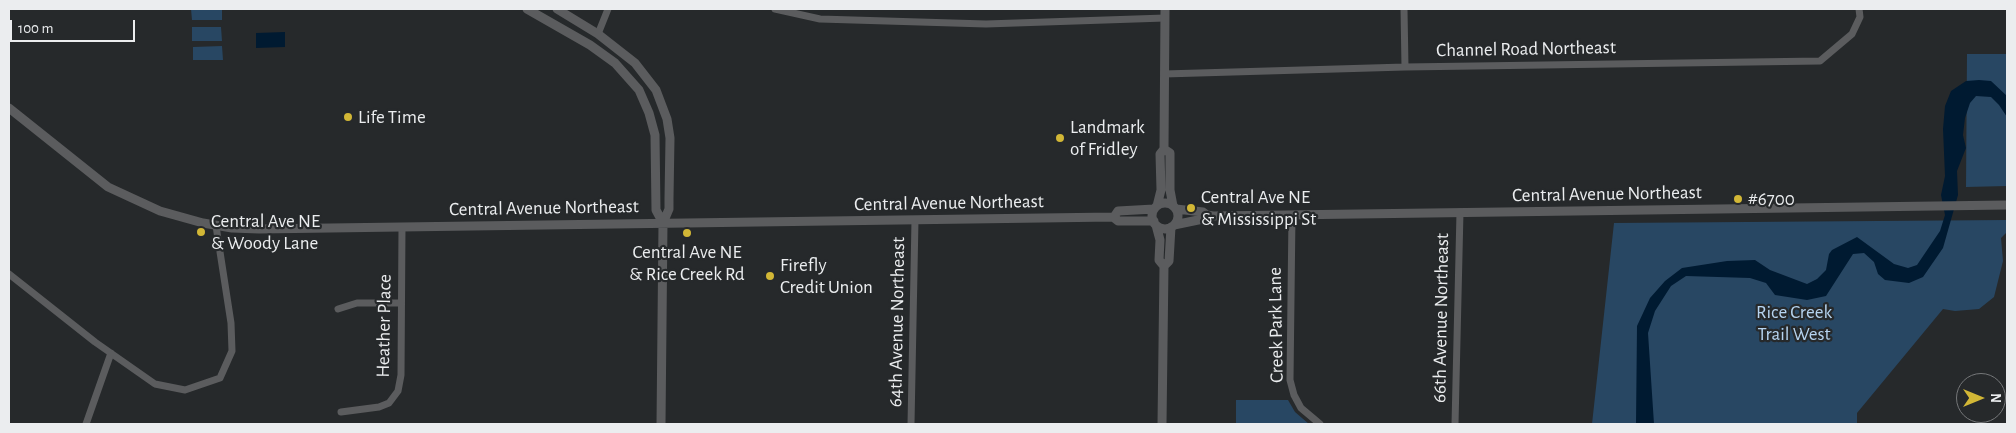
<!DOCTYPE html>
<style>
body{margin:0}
#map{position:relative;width:2016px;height:433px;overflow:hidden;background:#26292b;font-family:"Alegreya Sans",sans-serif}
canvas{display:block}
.frame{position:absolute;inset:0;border:10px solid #ebedef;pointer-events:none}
.north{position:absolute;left:1956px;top:373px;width:50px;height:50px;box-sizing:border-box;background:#26292b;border:1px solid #757779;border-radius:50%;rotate:90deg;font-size:14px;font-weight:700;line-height:20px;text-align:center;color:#ebedef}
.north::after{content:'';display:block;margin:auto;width:18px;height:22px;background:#d2b736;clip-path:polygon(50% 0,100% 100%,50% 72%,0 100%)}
.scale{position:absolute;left:10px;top:20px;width:125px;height:22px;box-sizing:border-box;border:2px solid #ebedef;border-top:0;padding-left:6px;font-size:15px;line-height:18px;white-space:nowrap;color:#ebedef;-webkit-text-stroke:4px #26292b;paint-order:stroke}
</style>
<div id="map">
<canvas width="2016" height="433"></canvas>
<div class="frame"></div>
<div class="north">N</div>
<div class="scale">100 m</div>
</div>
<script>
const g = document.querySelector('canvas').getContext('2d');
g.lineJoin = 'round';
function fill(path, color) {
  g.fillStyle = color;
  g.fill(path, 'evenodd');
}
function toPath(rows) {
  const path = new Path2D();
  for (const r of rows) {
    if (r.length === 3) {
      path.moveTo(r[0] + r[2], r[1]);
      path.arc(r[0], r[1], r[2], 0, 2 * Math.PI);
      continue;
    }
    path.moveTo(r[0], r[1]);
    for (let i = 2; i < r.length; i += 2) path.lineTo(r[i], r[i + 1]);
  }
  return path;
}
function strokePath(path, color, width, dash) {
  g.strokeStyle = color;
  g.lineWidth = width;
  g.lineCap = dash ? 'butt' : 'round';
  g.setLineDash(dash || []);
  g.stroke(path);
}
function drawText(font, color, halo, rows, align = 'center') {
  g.font = font + ' "Alegreya Sans",sans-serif';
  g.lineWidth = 4.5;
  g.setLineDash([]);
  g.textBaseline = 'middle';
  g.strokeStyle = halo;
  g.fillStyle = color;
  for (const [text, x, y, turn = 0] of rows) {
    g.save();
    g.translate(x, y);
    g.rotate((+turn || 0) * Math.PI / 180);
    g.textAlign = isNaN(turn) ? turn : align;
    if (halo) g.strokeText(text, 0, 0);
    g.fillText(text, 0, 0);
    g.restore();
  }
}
fill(toPath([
 [191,9,222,9,222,20,192,20],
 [192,27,221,27,222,41,192,41],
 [222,46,223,60,193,60,193,47],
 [1967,54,2007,54,2007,186,1966,187],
 [2007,220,2007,232,2001,238,2003,261,1994,297,1979,309,1955,311,1943,309,1857,413,1857,424,1592,424,1614,223],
 [1236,400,1288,400,1295,412,1309,424,1236,424]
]), '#284763');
fill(toPath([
 [285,32,285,47,256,48,256,33],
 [1979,80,1991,81,2007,96,2007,117,1999,105,1991,97,1976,96,1970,103,1965,118,1963,135,1966,148,1957,171,1958,195,1943,248,1923,277,1909,283,1885,280,1878,274,1874,262,1864,253,1853,254,1826,296,1807,300,1775,295,1766,283,1750,278,1686,276,1671,286,1655,311,1648,333,1654,424,1636,424,1637,326,1650,298,1665,281,1682,268,1727,261,1755,260,1770,270,1807,284,1817,279,1826,270,1829,254,1832,250,1857,237,1894,264,1908,268,1917,265,1940,231,1945,215,1941,195,1945,176,1943,129,1945,106,1951,91,1966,81]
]), '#001a31');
strokePath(toPath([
 [775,9,820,19,986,24,1165,18],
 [1404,9,1405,67],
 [598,34,608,9],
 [1164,74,1405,67,1820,61,1852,34,1860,17,1859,9],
 [1292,215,1290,380,1294,395,1301,408,1320,424],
 [9,274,95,342,155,384,185,390,220,378,232,351,231,323,216,226],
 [338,309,357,303,401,303],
 [341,412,379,407,389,403,398,391,401,375,402,227],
 [86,424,111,353],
 [911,424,915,220],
 [1455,424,1460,212]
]), '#5b5c5e', 7);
strokePath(toPath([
 [527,9,590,45,615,63,639,90,649,113,655,135,656,210,663,223],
 [557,9,598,34,635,63,656,90,667,119,670,138,669,198,669,209,663,223,661,424],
 [9,108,108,187,160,211,203,223,232,228,259,229,1113,217,1118,221,1154,221],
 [1164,149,1170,153,1170,190,1173,206],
 [1165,216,13],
 [1157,206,1161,190,1160,154,1164,149,1165,9],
 [1176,209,1203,212,1207,215,1213,216,2007,205],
 [1114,217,1118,211,1154,209],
 [1156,225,1160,240,1159,260,1164,266,1162,424],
 [1174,225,1203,219,1207,215],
 [1164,266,1169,261,1171,227]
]), '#5b5c5e', 9);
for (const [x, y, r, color] of [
 [348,117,5,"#d2b736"],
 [1060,138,5,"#d2b736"],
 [1738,199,5,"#d2b736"],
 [1191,208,5,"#d2b736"],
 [201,232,5,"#d2b736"],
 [687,233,5,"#d2b736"],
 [770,276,5,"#d2b736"]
]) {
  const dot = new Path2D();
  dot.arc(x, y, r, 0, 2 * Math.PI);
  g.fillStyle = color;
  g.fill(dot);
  strokePath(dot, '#26292b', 2);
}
drawText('19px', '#ebedef', '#26292b', [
 ["Channel Road Northeast",1526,49,-1],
 ["Central Avenue Northeast",1607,194,-1],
 ["Central Avenue Northeast",949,203,-1],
 ["Central Avenue Northeast",544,208,-1],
 ["66th Avenue Northeast",1441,318,-89],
 ["64th Avenue Northeast",897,322,-89],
 ["Creek Park Lane",1276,325,-91],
 ["Heather Place",384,326,-89]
]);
drawText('19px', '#ebedef', '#26292b', [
 ["Life Time",358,117],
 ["Landmark",1070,127],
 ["of Fridley",1070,149],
 ["Central Ave NE",1201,197],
 ["& Mississippi St",1201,219],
 ["#6700",1748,199],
 ["Central Ave NE",211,221],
 ["& Woody Lane",211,243],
 ["Central Ave NE",687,252,"center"],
 ["& Rice Creek Rd",687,274,"center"],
 ["Firefly",780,265],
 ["Credit Union",780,287]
], 'left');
drawText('19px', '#b6d4f0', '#26292b', [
 ["Rice Creek",1794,312],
 ["Trail West",1794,334]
]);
</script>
